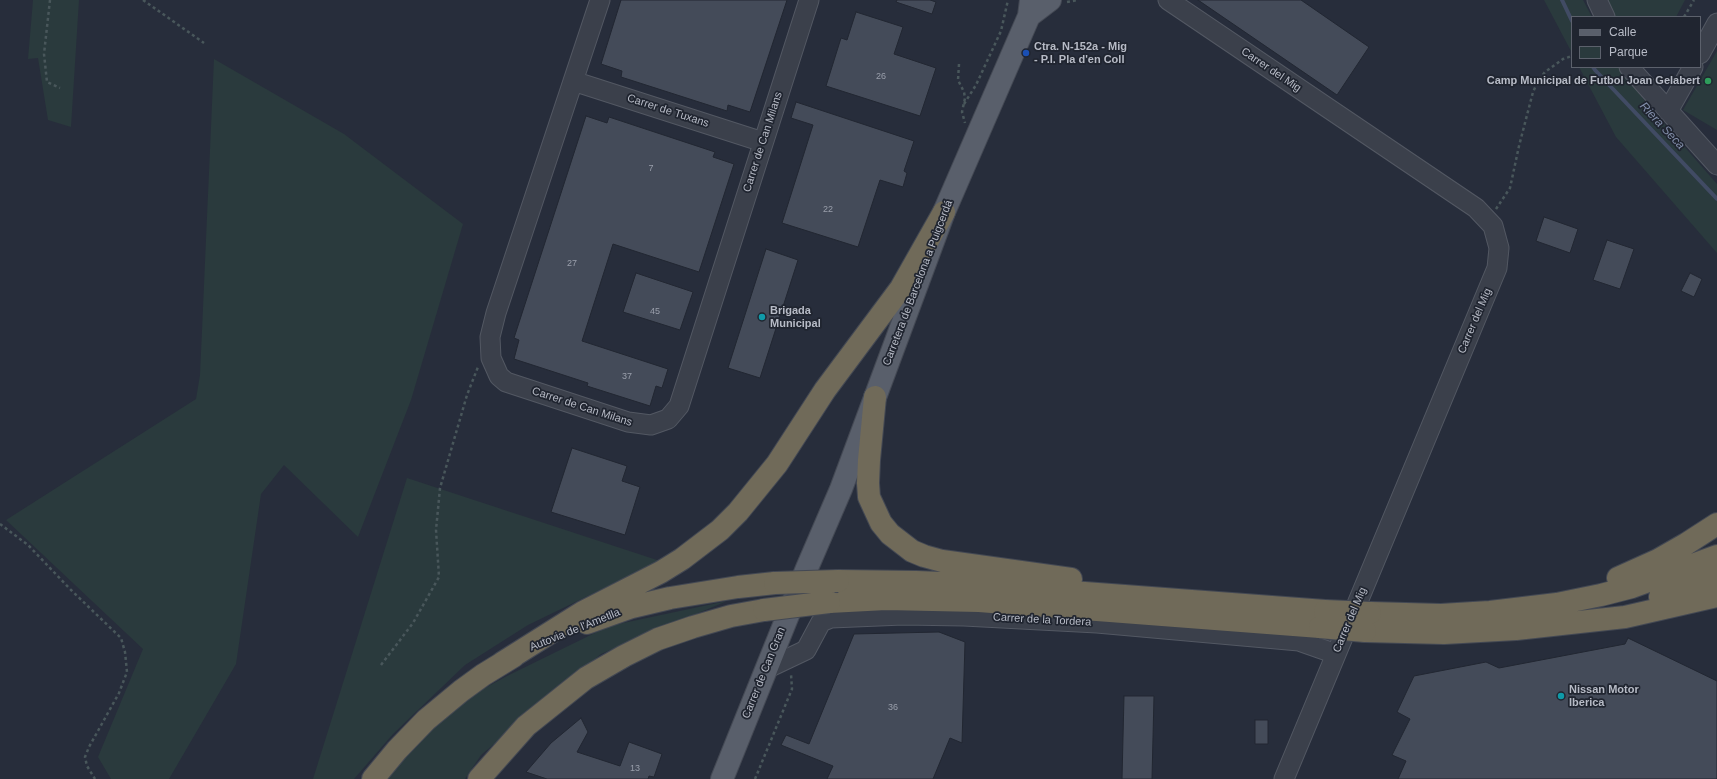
<!DOCTYPE html>
<meta charset="utf-8">
<style>
body{margin:0}
#map{position:relative;width:1717px;height:779px;overflow:hidden;background:#272d3b;font-family:Helvetica,sans-serif}
canvas{display:block}
.legend{position:absolute;left:1571px;top:16px;width:130px;height:52px;box-sizing:border-box;background:#202530;border:1px solid #5c616c;margin:0;padding:5px 7px;list-style:none;font-size:12px;color:#b7bbc6}
.legend li{display:flex;align-items:center;gap:8px;height:20px}
.legend b{width:20px;border:1px solid #5c616c}
</style>
<div id="map">
<canvas width="1717" height="779"></canvas>
<ul class="legend">
<li><b style="height:5px;background:#595f6b"></b>Calle</li>
<li><b style="height:11px;background:#2a3a3d"></b>Parque</li>
</ul>
</div>
<script>
const g = document.querySelector('canvas').getContext('2d');
g.lineJoin = 'round';
function fill(path, color) {
  g.fillStyle = color;
  g.fill(path, 'evenodd');
}
function toPath(rows) {
  const path = new Path2D();
  for (const r of rows) {
    path.moveTo(r[0], r[1]);
    for (let i = 2; i < r.length; i += 2) path.lineTo(r[i], r[i + 1]);
  }
  return path;
}
function strokePath(path, color, width, dash) {
  g.strokeStyle = color;
  g.lineWidth = width;
  g.lineCap = dash ? 'butt' : 'round';
  g.setLineDash(dash || []);
  g.stroke(path);
}
function drawText(font, color, halo, rows, align = 'center') {
  g.font = font + ' Helvetica,sans-serif';
  g.lineWidth = 3.5;
  g.setLineDash([]);
  g.textBaseline = 'middle';
  g.strokeStyle = halo;
  g.fillStyle = color;
  for (const [text, x, y, turn = 0] of rows) {
    g.save();
    g.translate(x, y);
    g.rotate((+turn || 0) * Math.PI / 180);
    g.textAlign = isNaN(turn) ? turn : align;
    if (halo) g.strokeText(text, 0, 0);
    g.fillText(text, 0, 0);
    g.restore();
  }
}
fill(toPath([
 [33,0,79,0,71,127,48,120,38,58,28,59],
 [1544,0,1583,0,1592,17,1572,17,1572,53],
 [1603,0,1685,0,1676,17,1611,17],
 [1717,51,1717,130,1683,110],
 [214,59,344,134,463,224,411,400,358,537,284,465,261,494,236,664,169,779,111,779,98,757,143,649,6,520,196,399,200,375],
 [1579,67,1620,67,1648,105,1717,184,1717,253,1616,137],
 [407,478,660,561,528,625,465,665,393,734,354,779,313,779],
 [727,601,601,654,481,755,465,779,385,779,426,720,507,676,609,626]
]), '#2a3a3d');
strokePath(toPath([
 [1562,0,1572,21],
 [1593,67,1595,70,1717,199]
]), '#414b64', 4);
const building = toPath([
 [621,0,787,0,750,112,728,105,727,111,621,77,622,71,601,64,621,0],
 [897,0,930,0,936,2,932,14,896,2,897,0],
 [1198,0,1301,0,1369,47,1337,95,1198,0],
 [856,12,903,27,894,54,936,68,920,116,826,86,841,38,847,40,856,12],
 [796,102,914,141,904,171,907,173,903,187,880,180,858,247,782,223,813,125,791,118,796,102],
 [586,116,607,123,609,117,715,152,713,157,734,164,699,272,613,244,582,341,668,369,662,388,656,386,650,406,587,386,588,383,514,359,519,340,514,338,586,116],
 [1544,217,1578,229,1570,253,1536,241,1544,217],
 [1607,240,1634,249,1620,289,1593,280,1607,240],
 [766,249,798,260,760,378,728,368,766,249],
 [636,273,693,292,680,330,623,312,636,273],
 [1690,273,1702,279,1694,297,1681,291,1690,273],
 [572,448,627,466,622,481,640,487,625,535,551,512,572,448],
 [939,632,965,642,962,743,950,738,933,779,827,779,833,766,781,745,786,735,809,744,854,634,939,632],
 [1628,638,1717,681,1717,779,1398,779,1406,761,1392,755,1410,719,1397,712,1414,676,1486,662,1499,668,1625,644,1628,638],
 [1124,696,1154,696,1152,779,1122,779,1124,696],
 [581,718,588,732,577,752,620,766,629,742,662,754,654,777,649,776,648,779,547,779,526,772,551,743,581,718],
 [1255,720,1268,720,1268,744,1255,744,1255,720]
]);
fill(building, '#444b59');
strokePath(building, '#222732', 1);
const minor = toPath([
 [600,0,496,313,490,337,491,358,499,376,506,382,628,422,651,425,668,419,679,406,809,0],
 [1168,0,1476,208,1493,226,1499,248,1497,268,1284,779],
 [1597,0,1605,17],
 [1700,54,1717,23],
 [1629,67,1717,165],
 [573,81,763,142],
 [1668,111,1693,67],
 [766,669,806,650,821,622,831,618,903,615,964,616,1097,623,1299,641,1336,654]
]);
const major = toPath([
 [1029,16,1050,0],
 [722,779,807,568,841,489,944,212,1029,16,1031,0]
]);
const highway = toPath([
 [875,397,869,460,868,483,869,497,881,523,890,534,912,551,924,556,942,561,1071,579],
 [1618,578,1658,560,1686,544,1717,524],
 [838,581,916,582,964,584,1325,611],
 [1660,597,1717,577],
 [829,602,886,599,979,601,1320,627],
 [1370,613,1441,615,1490,612,1557,604,1601,595,1632,587,1717,556],
 [587,623,632,607,670,598,738,587,775,583],
 [1365,631,1444,633,1516,629,1625,617,1717,596],
 [502,663,583,612,661,572,682,559,720,530,738,512,777,464,825,390,901,288,944,212],
 [373,779,397,750,426,720,461,691,483,675,514,656],
 [479,779,526,726,586,678,624,656,658,639,693,627,731,616,764,610]
]);
strokePath(minor, '#535863', 21);
strokePath(major, '#444954', 24);
strokePath(highway, '#434853', 24);
strokePath(toPath([
 [50,0,44,54,47,82,60,88],
 [143,0,204,43],
 [1067,2,1078,0],
 [1684,17,1694,0],
 [959,64,958,80,964,92,965,98,962,112,965,123],
 [964,104,976,85,1001,31,1008,0],
 [1496,209,1510,188,1519,146,1533,92,1538,81,1545,72,1563,59,1572,56],
 [0,524,28,545,71,590,121,638,125,652,127,672,119,693,89,747,85,757,87,766,95,779],
 [381,665,413,623,439,577,436,530,440,488,467,395,478,367],
 [755,779,792,689,791,674]
]), '#49575b', 2.5, [3, 3]);
strokePath(minor, '#3b404b', 19);
strokePath(major, '#595f6b', 22);
strokePath(highway, '#706a59', 22);
const highwayBridge = toPath([
 [775,583,838,581],
 [764,610,829,602],
 [1325,611,1370,613],
 [1320,627,1365,631]
]);
strokePath(highwayBridge, '#434853', 24, []);
strokePath(highwayBridge, '#706a59', 22);
for (const [x, y, r, color] of [
 [1026,53,4,"#1a4fb4"],
 [1708,81,4,"#2e9e5b"],
 [762,317,4,"#0f9aa8"],
 [1561,696,4,"#0f9aa8"]
]) {
  const dot = new Path2D();
  dot.arc(x, y, r, 0, 2 * Math.PI);
  g.fillStyle = color;
  g.fill(dot);
  strokePath(dot, '#202530', 1.5);
}
drawText('9px', '#9a9fab', null, [
 ["26",881,77],
 ["7",651,169],
 ["22",828,210],
 ["27",572,264],
 ["45",655,312],
 ["37",627,377],
 ["36",893,708],
 ["13",635,769]
]);
drawText('bold 11px', '#b7bbc6', '#202530', [
 ["Ctra. N-152a - Mig",1034,47],
 ["- P.I. Pla d'en Coll",1034,60],
 ["Camp Municipal de Futbol Joan Gelabert",1700,81,"right"],
 ["Brigada",770,311],
 ["Municipal",770,324],
 ["Nissan Motor",1569,690],
 ["Iberica",1569,703]
], 'left');
drawText('11px', '#b7bbc6', '#202530', [
 ["Carrer del Mig",1271,70,34],
 ["Carrer de Tuxans",668,111,18],
 ["Carrer de Can Milans",763,142,-72],
 ["Carretera de Barcelona a Puigcerdá",918,283,-69],
 ["Carrer del Mig",1475,321,-67],
 ["Carrer de Can Milans",582,407,18],
 ["Carrer de la Tordera",1042,620,3],
 ["Carrer del Mig",1350,620,-67],
 ["Autovia de l'Ametlla",575,630,-22],
 ["Carrer de Can Gran",764,673,-68]
]);
drawText('italic 12px', '#828eaa', '#202530', [
 ["Riera Seca",1662,126,47]
]);
</script>
